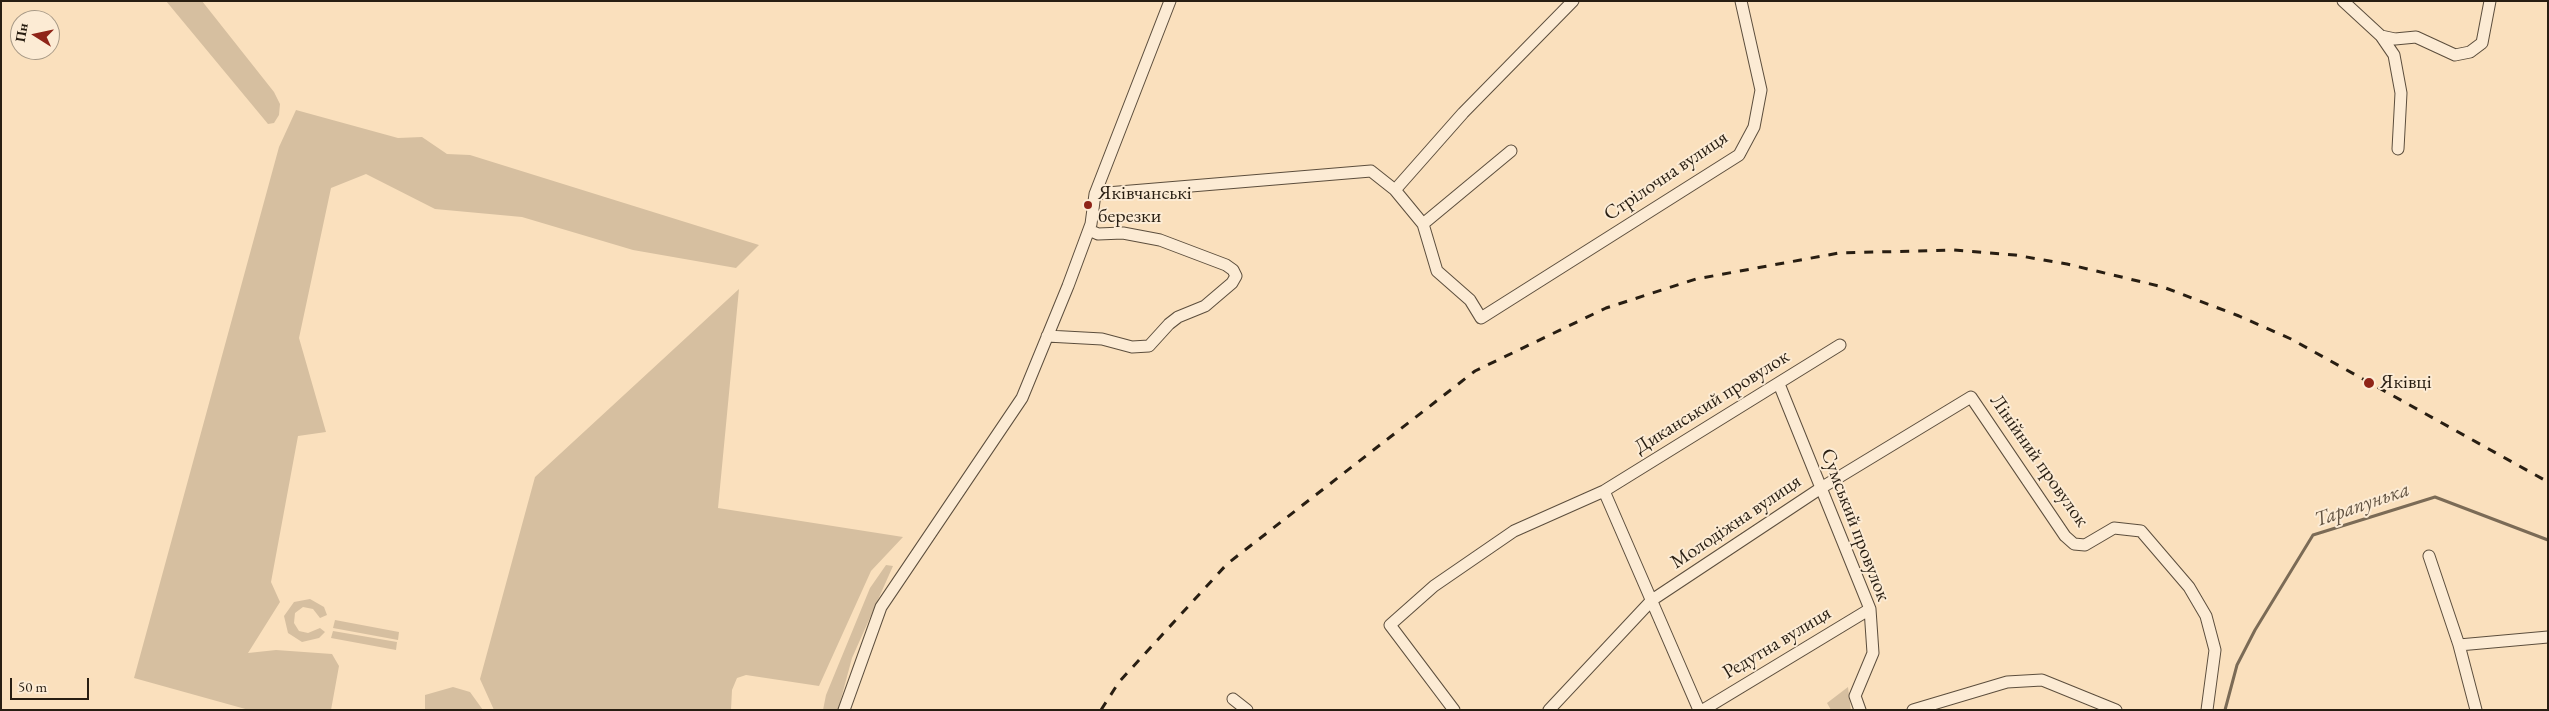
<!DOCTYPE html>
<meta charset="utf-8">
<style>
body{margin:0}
#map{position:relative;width:2549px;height:711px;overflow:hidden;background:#fae0bd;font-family:"EB Garamond",serif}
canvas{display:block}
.frame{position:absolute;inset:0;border:2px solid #281e12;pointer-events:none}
.north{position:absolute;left:10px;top:10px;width:50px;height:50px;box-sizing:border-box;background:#fcebd4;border:1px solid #a79986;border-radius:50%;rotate:280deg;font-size:14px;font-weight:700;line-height:20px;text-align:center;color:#281e12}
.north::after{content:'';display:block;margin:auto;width:18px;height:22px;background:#8f2418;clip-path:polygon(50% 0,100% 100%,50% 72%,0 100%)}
.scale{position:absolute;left:10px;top:678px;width:79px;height:22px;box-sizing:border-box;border:2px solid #281e12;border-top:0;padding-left:6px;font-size:15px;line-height:18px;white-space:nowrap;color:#281e12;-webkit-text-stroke:4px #fcebd4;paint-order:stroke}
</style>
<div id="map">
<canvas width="2549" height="711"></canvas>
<div class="frame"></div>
<div class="north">Пн</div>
<div class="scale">50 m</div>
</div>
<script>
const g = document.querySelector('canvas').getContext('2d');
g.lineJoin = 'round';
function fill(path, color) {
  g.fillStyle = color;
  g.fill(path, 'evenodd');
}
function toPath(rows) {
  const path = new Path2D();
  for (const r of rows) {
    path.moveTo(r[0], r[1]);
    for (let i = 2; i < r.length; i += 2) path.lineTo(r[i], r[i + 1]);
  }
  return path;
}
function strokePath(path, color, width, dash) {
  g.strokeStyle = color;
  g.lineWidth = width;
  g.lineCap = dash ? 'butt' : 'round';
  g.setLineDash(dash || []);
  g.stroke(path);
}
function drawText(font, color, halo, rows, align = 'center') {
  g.font = font + ' "EB Garamond",serif';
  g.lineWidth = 4;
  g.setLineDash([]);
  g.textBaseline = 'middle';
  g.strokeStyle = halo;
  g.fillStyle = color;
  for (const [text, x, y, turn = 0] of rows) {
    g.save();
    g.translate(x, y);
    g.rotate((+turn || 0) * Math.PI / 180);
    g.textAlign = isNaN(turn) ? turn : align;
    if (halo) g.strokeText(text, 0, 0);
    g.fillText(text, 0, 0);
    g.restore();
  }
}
fill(toPath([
 [166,1,202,1,274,92,280,104,279,115,274,123,268,124],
 [296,110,398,138,422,137,447,154,470,155,759,245,736,268,633,250,522,217,435,209,366,174,331,188,299,338,326,432,298,436,271,582,280,602,248,653,276,650,332,654,339,666,331,710,249,710,134,678,279,147],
 [739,289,718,508,903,537,871,571,819,686,746,675,737,678,732,690,731,710,494,710,480,679,535,477],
 [886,565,893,566,852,658,838,710,823,710,826,695,870,588],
 [310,599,324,607,327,615,320,618,313,609,303,607,295,613,294,623,299,631,308,633,320,628,325,632,319,638,302,642,288,633,284,616,294,602],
 [335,620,399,632,398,640,333,628],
 [333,631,397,642,396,650,331,638],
 [453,687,470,692,483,710,425,710,425,695],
 [1848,687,1851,710,1831,710,1827,703]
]), '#d6bfa0');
strokePath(toPath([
 [2225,710,2237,665,2255,630,2313,535,2435,497,2548,540]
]), '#7b6b56', 3);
const minor = toPath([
 [2343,1,2381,36,2394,55,2401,93,2398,149],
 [2381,36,2395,39,2416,37,2455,55,2470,52,2482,43,2490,1],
 [1395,190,1463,113,1573,1],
 [1095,194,1371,171,1395,190,1423,224,1437,271,1470,300,1481,318,1739,155,1754,127,1761,90,1741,1],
 [1423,224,1511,151],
 [1047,336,1102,339,1132,347,1149,346,1169,324,1178,317,1205,306,1232,283,1236,276,1233,270,1226,265,1160,240,1123,233,1098,234,1089,230],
 [1779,384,1870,609,1873,653,1855,696,1860,710],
 [1604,491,1699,710],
 [2429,556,2459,645,2476,710],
 [2459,645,2548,637],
 [1233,699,1247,710],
 [844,710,881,607,1022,398,1068,286,1091,224,1095,194,1170,1],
 [1454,710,1390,625,1434,586,1514,531,1604,491,1840,345],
 [1549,710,1652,600,1821,488,1971,397,2065,536,2074,544,2085,545,2114,528,2141,531,2189,587,2206,616,2215,650,2207,710],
 [1703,710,1870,609],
 [1913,710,2007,682,2042,680,2116,710]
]);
strokePath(minor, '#5c4e3d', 13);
strokePath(minor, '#fcebd4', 11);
strokePath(toPath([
 [1101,710,1119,682,1227,564,1475,371,1606,308,1696,279,1839,253,1954,250,2015,255,2067,264,2163,287,2239,316,2291,339,2548,482]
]), '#281e12', 3, [9, 9]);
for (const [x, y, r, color] of [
 [1088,205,5,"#8f2418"],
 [2369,383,6,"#8f2418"]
]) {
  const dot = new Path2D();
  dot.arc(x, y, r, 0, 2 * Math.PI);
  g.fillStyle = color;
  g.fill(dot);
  strokePath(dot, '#fcebd4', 2);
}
drawText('20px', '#281e12', '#fcebd4', [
 ["Стрілочна вулиця",1666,176,-34],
 ["Диканський провулок",1712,402,-32],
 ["Лінійний провулок",2039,461,55],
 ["Молодіжна вулиця",1736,522,-34],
 ["Сумський провулок",1855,525,69],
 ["Редутна вулиця",1777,643,-31]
]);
drawText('20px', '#281e12', '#fcebd4', [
 ["Яківчанські",1098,194],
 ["березки",1098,217],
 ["Яківці",2380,383]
], 'left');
drawText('italic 21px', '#60513f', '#fcebd4', [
 ["Тарапунька",2362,505,-19]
]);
</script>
